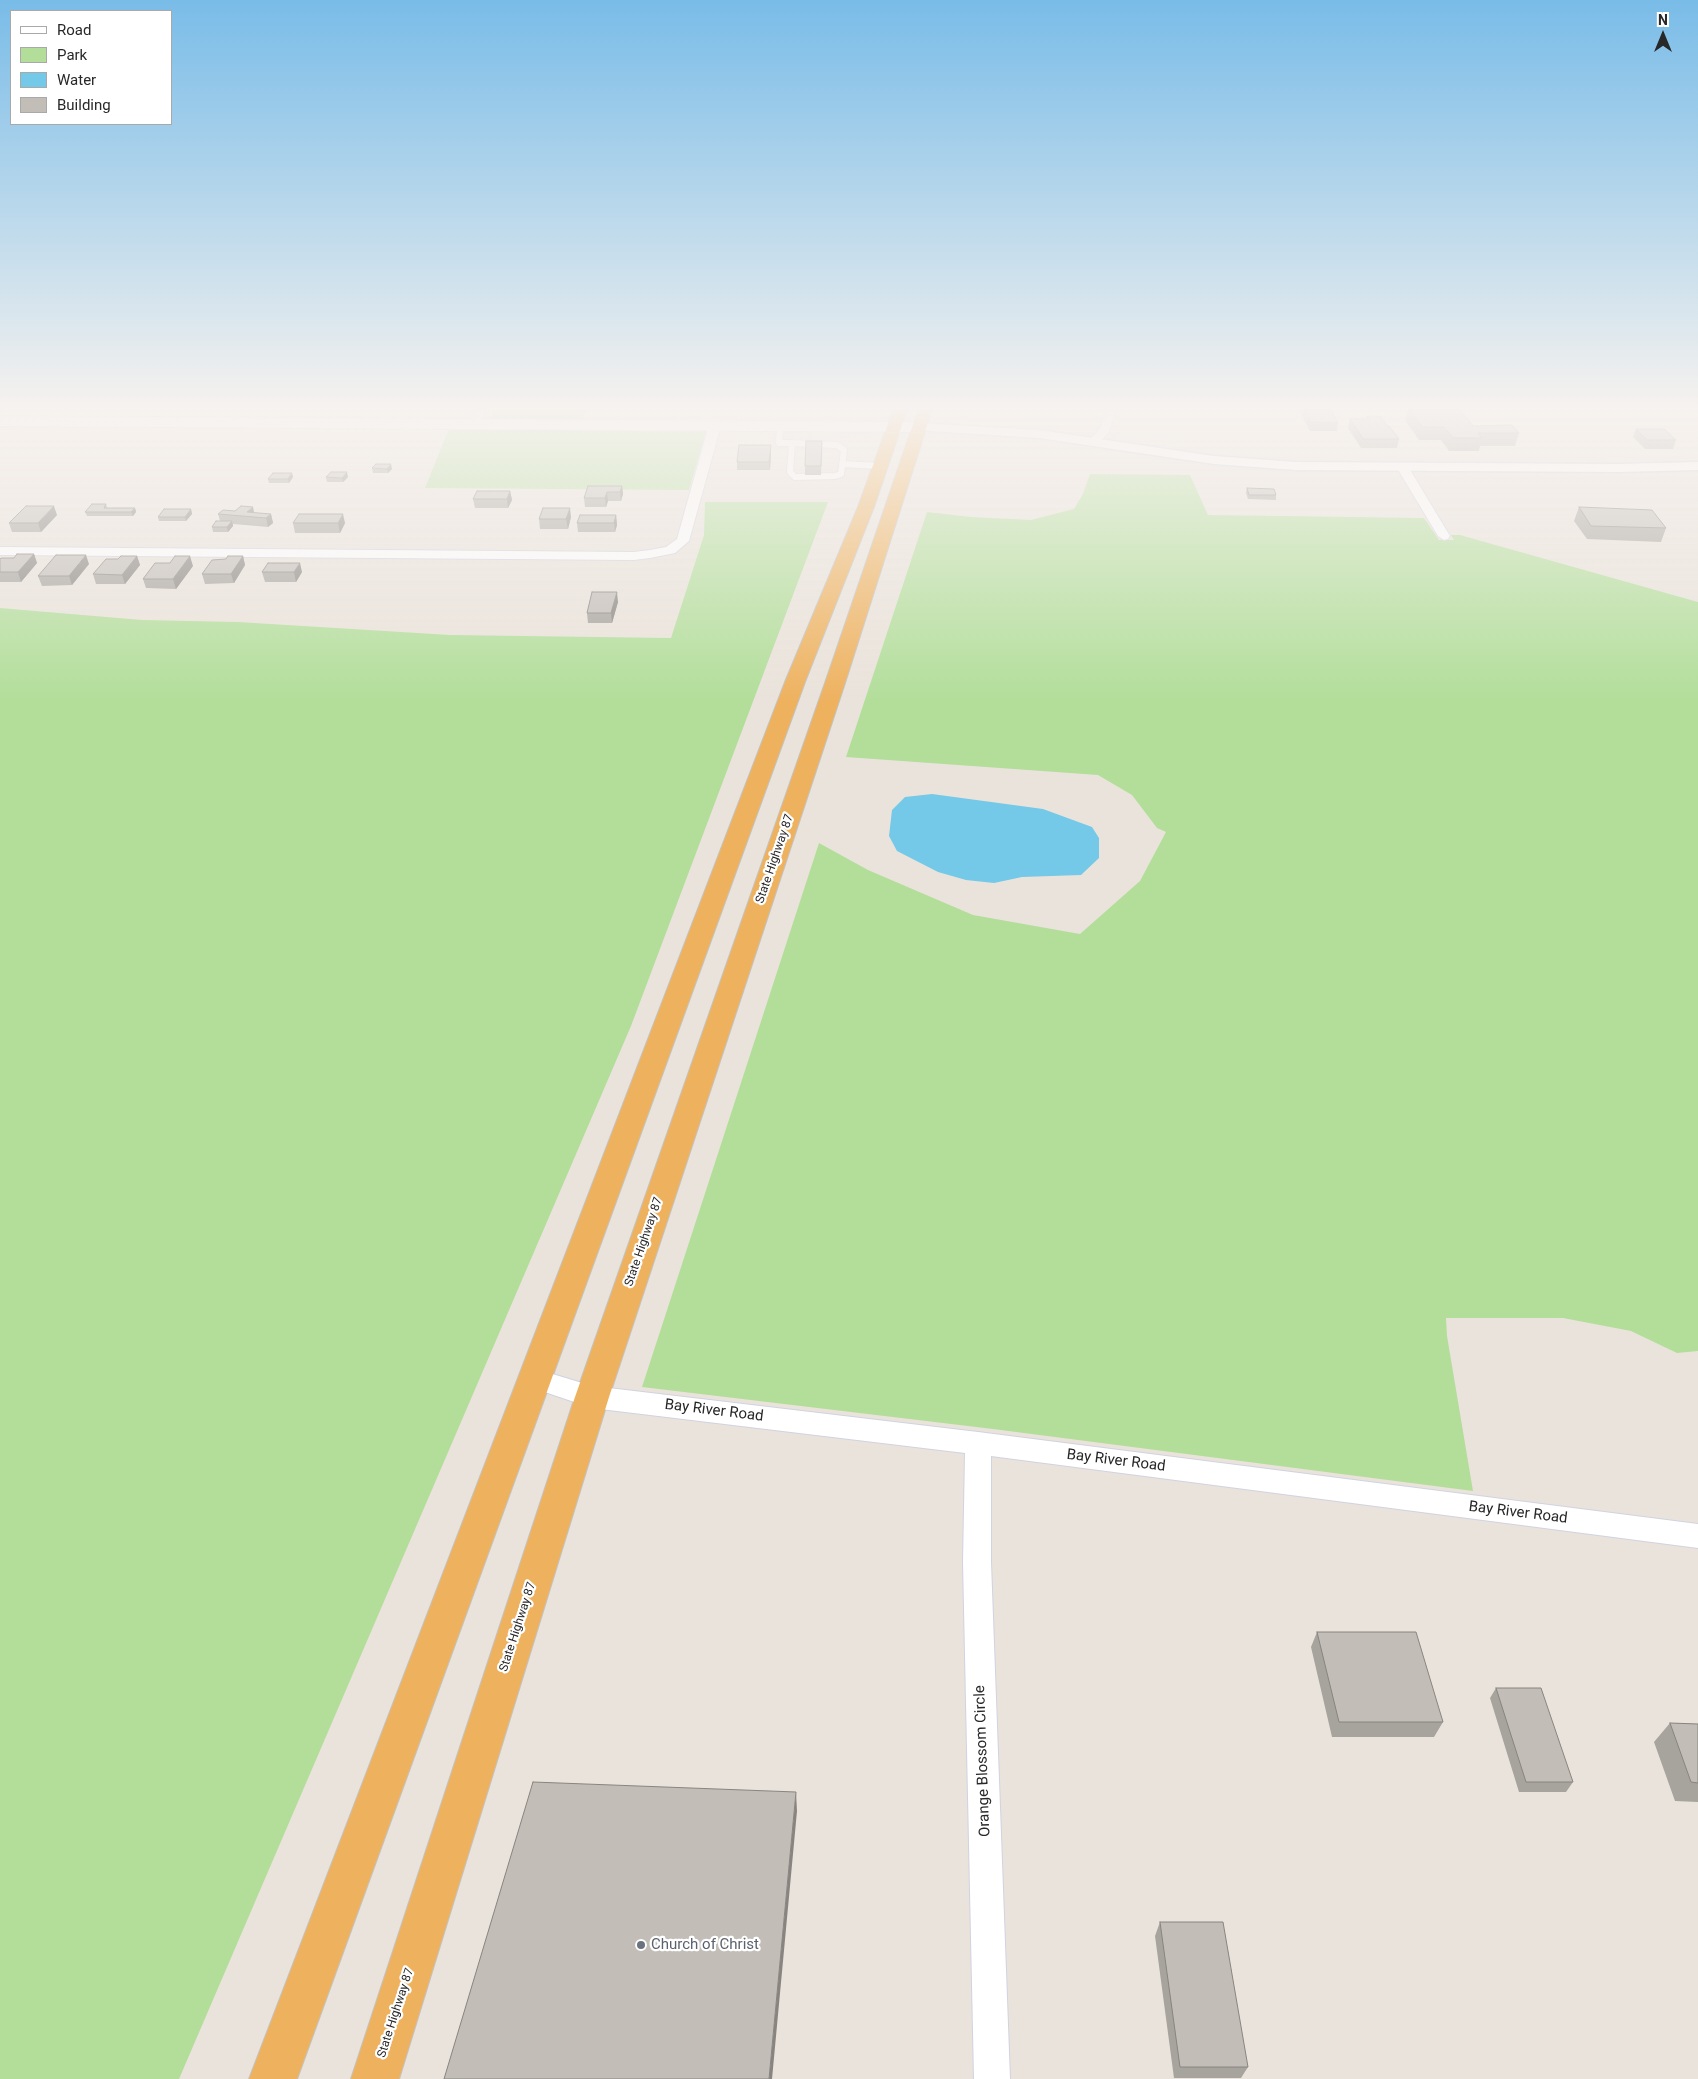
<!DOCTYPE html>
<style>
body{margin:0}
#map{position:relative;width:1698px;height:2079px;overflow:hidden;background:#eae3db;font-family:Roboto,sans-serif}
canvas{display:block}
.legend{position:absolute;left:10px;top:10px;width:162px;height:115px;box-sizing:border-box;background:#fff;border:1px solid #a9a9a9;margin:0;padding:6px 9px;list-style:none;font-size:15px;color:#282828}
.legend li{display:flex;align-items:center;gap:10px;height:25px}
.legend b{width:25px;border:1px solid #a9a9a9}
.north{position:absolute;left:1638px;top:10px;width:50px;height:50px;-webkit-text-stroke:4px #fff;paint-order:stroke;rotate:0deg;font-size:14px;font-weight:700;line-height:20px;text-align:center;color:#282828}
.north::after{content:'';display:block;margin:auto;width:18px;height:22px;background:#282828;clip-path:polygon(50% 0,100% 100%,50% 72%,0 100%)}
</style>
<div id="map">
<canvas width="1698" height="2079"></canvas>
<ul class="legend">
<li><b style="height:6px;background:#fff"></b>Road</li>
<li><b style="height:14px;background:#b2de9a"></b>Park</li>
<li><b style="height:14px;background:#73c9e7"></b>Water</li>
<li><b style="height:14px;background:#c2bdb7"></b>Building</li>
</ul>
<div class="north">N</div>
</div>
<script>
const g = document.querySelector('canvas').getContext('2d');
g.lineJoin = 'round';
function fill(path, color) {
  g.fillStyle = color;
  g.fill(path, 'evenodd');
}
function toPath(rows) {
  const path = new Path2D();
  for (const r of rows) {
    path.moveTo(r[0], r[1]);
    for (let i = 2; i < r.length; i += 2) path.lineTo(r[i], r[i + 1]);
  }
  return path;
}
function strokePath(path, color, width, dash) {
  g.strokeStyle = color;
  g.lineWidth = width;
  g.lineCap = dash ? 'butt' : 'round';
  g.setLineDash(dash || []);
  g.stroke(path);
}
function drawText(font, color, halo, rows, align = 'center') {
  g.font = font + ' Roboto,sans-serif';
  g.lineWidth = 4.5;
  g.setLineDash([]);
  g.textBaseline = 'middle';
  g.strokeStyle = halo;
  g.fillStyle = color;
  for (const [text, x, y, turn = 0] of rows) {
    g.save();
    g.translate(x, y);
    g.rotate((+turn || 0) * Math.PI / 180);
    g.textAlign = isNaN(turn) ? turn : align;
    if (halo) g.strokeText(text, 0, 0);
    g.fillText(text, 0, 0);
    g.restore();
  }
}
fill(toPath([
 [494,410,594,410,585,413,582,421,488,421],
 [450,426,707,428,689,490,425,488],
 [1090,474,1190,475,1208,515,1424,518,1439,540,1454,540,1451,535,1460,535,1698,602,1698,1351,1677,1353,1631,1331,1563,1318,1446,1318,1447,1336,1473,1491,993,1429,642,1387,819,843,868,870,973,915,1080,934,1140,881,1166,832,1157,828,1132,795,1098,775,846,757,927,512,971,517,1031,520,1074,509,1083,494],
 [705,502,828,502,631,1026,179,2079,0,2079,0,608,142,620,238,622,450,635,671,638,704,535]
]), '#b2de9a');
fill(toPath([
 [932,794,1043,809,1092,827,1099,838,1099,858,1081,875,1022,877,994,883,966,880,938,872,897,851,889,836,892,810,905,797]
]), '#73c9e7');
const service = toPath([
 [780,425,779,443,792,443],
 [792,443,837,445,844,450,841,474,835,476,795,477,790,472,792,443],
 [842,464,880,466]
]);
const minor = toPath([
 [477,410,487,410,478,426,470,426,468,424,477,410],
 [1103,410,1113,410,1115,416,1108,433,1098,444,1090,444,1088,442,1099,430,1105,416,1103,410],
 [715,422,721,425,689,541,675,553,650,558,634,560,0,555,0,547,634,552,650,550,666,547,677,539,709,425,715,422],
 [1403,464,1409,468,1450,536,1448,539,1444,540,1438,536,1397,468,1403,464],
 [536,1369,592,1386,978,1432,1698,1524,1698,1548,991,1456,991,1562,1010,2079,974,2079,963,1562,965,1453,592,1408,527,1386,524,1379,527,1372,536,1369]
]);
const tertiary = toPath([
 [919,423,1039,430,1214,456,1296,462,1619,464,1698,462,1698,470,1619,472,1296,470,1214,464,1039,438,914,430,912,427,919,423]
]);
const secondary = toPath([
 [0,416,919,422,924,424,927,427,924,430,919,432,0,426,0,416]
]);
const trunk = toPath([
 [893,410,907,410,874,507,805,682,297,2079,249,2079,785,682,858,507,893,410],
 [918,410,932,410,845,683,609,1397,399,2079,351,2079,575,1397,825,683,918,410]
]);
strokePath(service, '#d0d3e1', 8);
strokePath(minor, '#d0d3e1', 2);
strokePath(tertiary, '#d0d3e1', 3);
strokePath(secondary, '#d0d3e1', 2);
strokePath(trunk, '#c3c3c3', 2);
strokePath(service, '#fff', 6);
fill(minor, '#fff');
fill(tertiary, '#fff');
fill(secondary, '#fff');
fill(trunk, '#eeb25f');
fill(toPath([
 [1300,410,1331,410,1338,423,1337,431,1310,431,1300,412],
 [1407,410,1460,410,1473,426,1519,433,1515,446,1480,446,1479,451,1449,451,1441,440,1419,440,1405,420],
 [1367,416,1387,426,1399,439,1397,448,1361,448,1348,428,1350,419,1366,419],
 [1636,429,1676,440,1673,449,1645,449,1633,437],
 [771,445,771,453,770,470,737,470,737,462],
 [822,450,821,475,805,475,805,466],
 [372,468,392,469,388,473,373,473],
 [293,477,289,483,269,483,268,479],
 [326,477,348,477,343,482,327,482],
 [622,486,623,494,621,501,608,501,606,507,585,507,584,498],
 [1247,488,1276,495,1276,500,1248,499,1246,493],
 [510,491,512,500,508,508,475,508,473,499],
 [106,504,107,508,135,508,136,512,133,516,87,516,85,512],
 [1579,507,1666,528,1661,542,1587,539,1574,521],
 [191,509,192,514,186,521,159,521,158,517],
 [254,513,271,514,273,523,268,527,233,524,233,526,228,532,213,532,212,527,220,521,218,514],
 [57,515,41,532,12,532,9,523],
 [616,515,617,525,615,532,578,532,577,523],
 [571,517,568,529,540,529,539,519],
 [293,523,345,523,340,533,295,533],
 [34,554,37,563,21,582,0,582,0,559,14,558],
 [137,556,140,565,125,584,96,584,93,574,118,559],
 [243,556,245,565,234,583,205,584,202,574,226,559],
 [89,564,72,585,42,586,38,576],
 [193,566,176,589,146,588,143,579],
 [262,572,302,572,296,582,265,582],
 [618,602,612,623,588,623,587,613],
 [1317,1632,1443,1722,1434,1737,1332,1737,1311,1647],
 [1496,1688,1573,1782,1566,1792,1519,1792,1490,1698],
 [1670,1723,1698,1724,1698,1802,1675,1801,1654,1742],
 [1160,1922,1248,2067,1241,2078,1174,2078,1155,1936]
]), '#a7a39d');
fill(toPath([
 [771,445,771,453,770,470,769,462],
 [391,464,392,469,388,473,387,469],
 [347,472,348,477,343,482,342,478],
 [292,473,293,477,289,483,288,479],
 [622,486,623,494,621,501,620,492],
 [510,491,512,500,508,508,507,499],
 [607,492,608,501,606,507,605,498],
 [54,506,57,515,41,532,38,523],
 [253,507,255,516,247,512],
 [135,508,136,512,133,516,131,512],
 [570,508,571,517,568,529,566,519],
 [191,509,192,514,186,521,185,517],
 [271,514,273,523,268,527,266,518],
 [343,514,345,523,340,533,338,523],
 [616,515,617,525,615,532,614,523],
 [232,521,233,526,228,532,227,527],
 [34,554,37,563,21,582,18,572],
 [86,555,89,564,72,585,69,576],
 [137,556,140,565,125,584,122,575],
 [190,556,193,566,176,589,173,579],
 [243,556,245,565,234,583,231,574],
 [300,563,302,572,296,582,294,572],
 [617,592,618,602,612,623,611,613],
 [796,1792,797,1811,772,2079,769,2079]
]), '#888480');
const building = toPath([
 [1304,410,1331,410,1338,423,1311,422,1304,410],
 [1409,410,1460,410,1473,426,1512,425,1519,433,1478,433,1482,438,1453,438,1444,427,1423,427,1409,410],
 [1367,416,1380,416,1387,426,1389,426,1399,439,1363,439,1350,419,1369,419,1367,416],
 [1636,429,1664,429,1676,440,1647,440,1636,429],
 [806,441,822,441,821,466,805,466,806,441],
 [739,445,771,445,769,462,737,462,739,445],
 [376,464,391,464,387,469,372,468,376,464],
 [331,472,347,472,342,478,326,477,331,472],
 [273,473,292,473,288,479,268,479,273,473],
 [588,486,622,486,620,492,607,492,605,498,584,498,588,486],
 [1247,488,1274,489,1276,495,1249,495,1247,488],
 [477,491,510,491,507,499,473,499,477,491],
 [92,504,106,504,104,508,135,508,131,512,85,512,92,504],
 [26,506,54,506,38,523,9,523,26,506],
 [241,506,253,507,247,512,271,514,266,518,218,514,223,510,235,511,241,506],
 [1579,507,1652,510,1666,528,1591,526,1579,507],
 [543,508,570,508,566,519,539,519,543,508],
 [164,509,191,509,185,517,158,517,164,509],
 [299,514,343,514,338,523,293,523,299,514],
 [580,515,616,515,614,523,577,523,580,515],
 [216,521,232,521,227,527,212,527,216,521],
 [17,554,34,554,18,572,0,572,0,559,1,558,14,558,17,554],
 [56,555,86,555,69,576,38,576,56,555],
 [121,556,137,556,122,575,93,574,106,559,118,559,121,556],
 [175,556,190,556,173,579,143,579,155,563,170,563,175,556],
 [228,556,243,556,231,574,202,574,212,560,226,559,228,556],
 [268,563,300,563,294,572,262,572,268,563],
 [592,592,617,592,611,613,587,613,592,592],
 [1317,1632,1416,1632,1443,1722,1339,1722,1317,1632],
 [1496,1688,1541,1688,1573,1782,1526,1782,1496,1688],
 [1670,1723,1698,1724,1698,1783,1691,1782,1670,1723],
 [533,1782,796,1792,769,2079,444,2079,533,1782],
 [1160,1922,1223,1922,1248,2067,1180,2067,1160,1922]
]);
fill(building, '#c2bdb7');
strokePath(building, '#888480', 1);
const sky = g.createLinearGradient(0, 0, 0, 701);
sky.addColorStop(0, '#79bce8');
sky.addColorStop(0.58, '#f6f2ef');
sky.addColorStop(1, '#f6f2ef00');
g.fillStyle = sky;
g.fillRect(0, 0, 1698, 701);
for (const [x, y, r, color] of [
 [641,1945,5,"#6b7280"]
]) {
  const dot = new Path2D();
  dot.arc(x, y, r, 0, 2 * Math.PI);
  g.fillStyle = color;
  g.fill(dot);
  strokePath(dot, '#fff', 2);
}
drawText('12px', '#282828', '#fff', [
 ["State Highway 87",775,859,-71],
 ["State Highway 87",644,1242,-71],
 ["State Highway 87",518,1627,-72],
 ["State Highway 87",396,2013,-72]
]);
drawText('15px', '#282828', '#fff', [
 ["Bay River Road",714,1411,7],
 ["Bay River Road",1116,1461,7],
 ["Bay River Road",1518,1513,7],
 ["Orange Blossom Circle",983,1761,-92]
]);
drawText('15px', '#5b616d', '#fff', [
 ["Church of Christ",651,1945]
], 'left');
</script>
